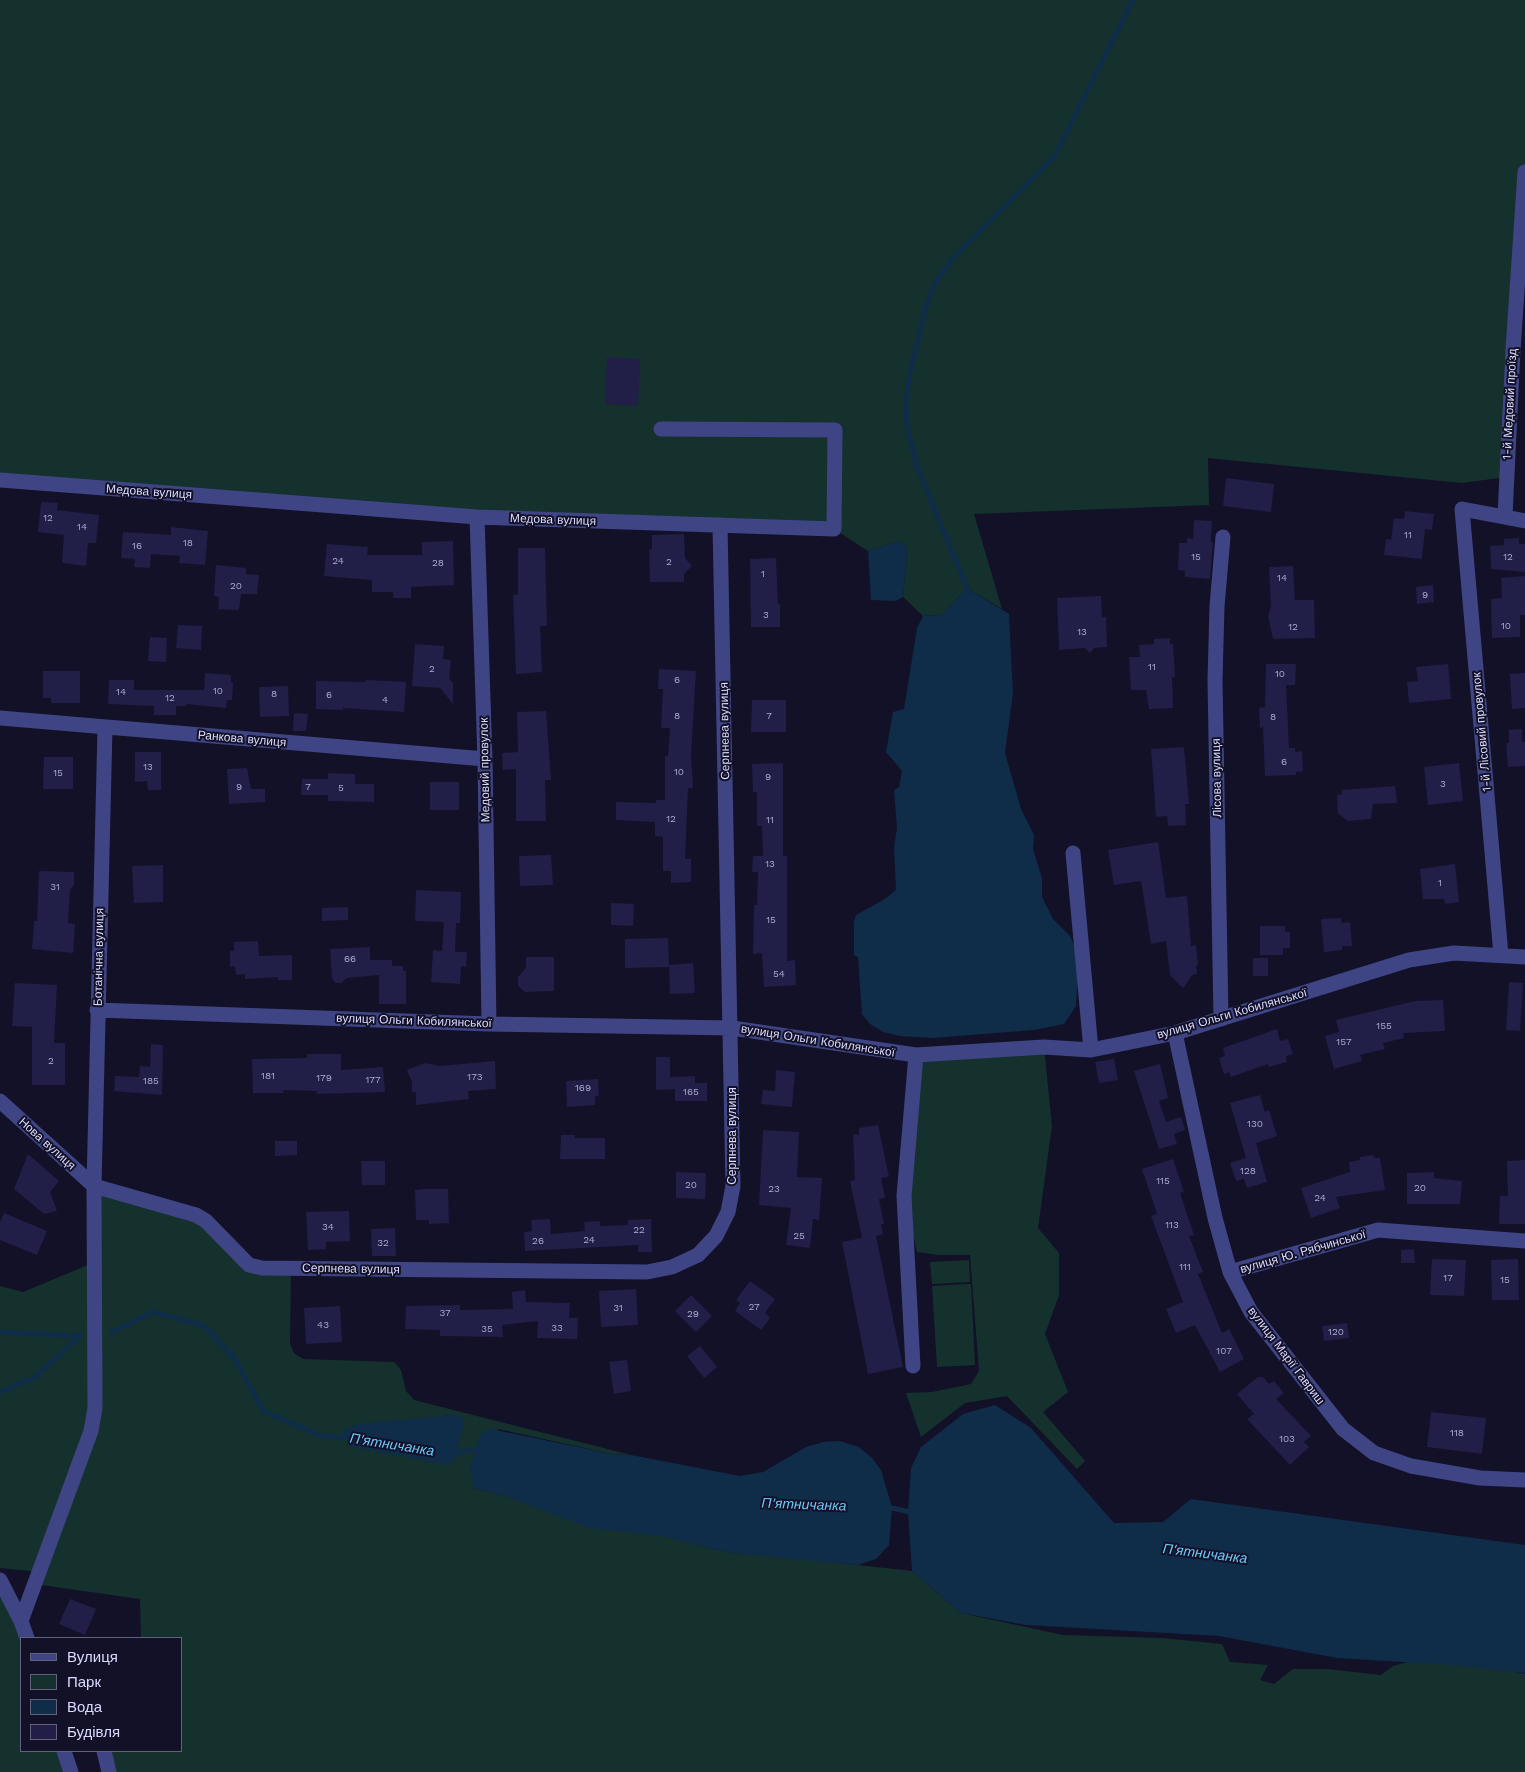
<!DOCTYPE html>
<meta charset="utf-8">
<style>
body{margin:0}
#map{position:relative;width:1525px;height:1772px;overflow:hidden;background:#121128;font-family:"Work Sans",sans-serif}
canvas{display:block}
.legend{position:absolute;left:20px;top:1637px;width:162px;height:115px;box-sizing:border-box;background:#121128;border:1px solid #62617d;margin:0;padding:6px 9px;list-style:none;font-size:15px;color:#dadafd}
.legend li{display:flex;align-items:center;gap:10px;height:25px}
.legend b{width:25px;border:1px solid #62617d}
</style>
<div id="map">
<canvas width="1525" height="1772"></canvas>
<ul class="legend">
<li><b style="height:6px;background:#3f4584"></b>Вулиця</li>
<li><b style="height:14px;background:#15312d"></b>Парк</li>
<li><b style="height:14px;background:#0f2c49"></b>Вода</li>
<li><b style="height:14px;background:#211e48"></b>Будівля</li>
</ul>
</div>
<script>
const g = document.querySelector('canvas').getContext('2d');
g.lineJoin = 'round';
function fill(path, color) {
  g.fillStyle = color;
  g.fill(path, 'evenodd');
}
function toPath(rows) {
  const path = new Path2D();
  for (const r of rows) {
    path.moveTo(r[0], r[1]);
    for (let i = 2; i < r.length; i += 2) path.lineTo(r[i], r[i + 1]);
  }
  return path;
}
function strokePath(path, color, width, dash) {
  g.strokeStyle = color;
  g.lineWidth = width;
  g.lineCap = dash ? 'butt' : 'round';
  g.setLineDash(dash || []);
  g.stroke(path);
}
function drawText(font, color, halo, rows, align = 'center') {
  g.font = font + ' "Work Sans",sans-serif';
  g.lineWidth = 4;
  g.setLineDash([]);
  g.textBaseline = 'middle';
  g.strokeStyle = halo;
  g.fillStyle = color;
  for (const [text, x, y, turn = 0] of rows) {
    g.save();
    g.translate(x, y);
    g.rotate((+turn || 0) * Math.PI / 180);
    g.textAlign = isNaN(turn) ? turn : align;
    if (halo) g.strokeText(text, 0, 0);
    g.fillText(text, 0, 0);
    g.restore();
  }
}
fill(toPath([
 [0,0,1525,0,1525,172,1507,477,1462,483,1208,458,1209,505,974,514,1002,609,967,588,942,615,923,616,903,597,907,555,906,547,899,541,868,551,834,529,720,525,0,480],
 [1044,1047,1052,1126,1038,1228,1059,1253,1059,1295,1045,1334,1068,1392,1043,1412,1085,1461,1077,1469,1007,1396,965,1403,921,1437,906,1393,932,1392,971,1384,979,1371,970,1255,938,1255,917,1252,904,1196,916,1055],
 [94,1186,196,1215,249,1265,291,1268,290,1344,294,1353,303,1359,394,1362,401,1370,406,1391,414,1400,631,1455,612,1454,498,1429,474,1488,730,1553,768,1555,912,1571,961,1613,1063,1635,1162,1638,1222,1644,1230,1662,1268,1665,1260,1680,1274,1684,1293,1669,1327,1669,1381,1675,1393,1666,1439,1653,1525,1674,1525,1772,115,1772,110,1751,181,1751,181,1638,141,1638,140,1599,41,1585,39,1572,0,1568,0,1286,23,1292,95,1262],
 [969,1260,970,1282,932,1284,930,1262],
 [971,1284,975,1365,937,1367,932,1286],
 [0,1589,21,1638,21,1751,60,1751,67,1772,0,1772]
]), '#15312d');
fill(toPath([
 [899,541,906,547,907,555,903,597,896,601,871,600,868,551],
 [967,588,1009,614,1013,693,1005,753,1021,809,1034,835,1033,849,1042,878,1042,897,1053,919,1070,936,1079,957,1076,1006,1064,1024,1034,1030,933,1038,900,1036,883,1032,870,1024,862,1014,858,957,854,955,854,922,856,915,885,899,896,890,894,847,897,828,894,790,899,787,902,771,886,752,893,712,904,709,917,628,923,616,942,615],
 [995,1405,1031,1428,1114,1523,1163,1522,1191,1499,1525,1545,1525,1673,1453,1665,1337,1658,1219,1636,1026,1625,961,1613,912,1571,908,1512,911,1468,921,1447,963,1414],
 [454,1415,460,1417,464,1422,455,1460,447,1465,352,1447,342,1432,356,1424],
 [491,1429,612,1454,631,1455,740,1476,763,1472,806,1447,823,1442,840,1441,859,1447,872,1458,881,1470,892,1507,889,1545,876,1559,858,1565,730,1553,661,1536,590,1528,505,1496,474,1488,470,1469,479,1438,483,1432]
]), '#0f2c49');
strokePath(toPath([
 [966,593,967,588,917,467,907,427,906,402,910,372,925,310,935,283,952,259,1054,157,1133,0],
 [0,1332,80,1336],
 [112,1332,153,1312,204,1326,235,1359,263,1411,321,1436,350,1438],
 [0,1392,34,1378,80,1336],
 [452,1452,481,1450],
 [887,1507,915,1513]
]), '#0f2c49', 5);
fill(toPath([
 [607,357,640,359,638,406,605,404],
 [1226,478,1274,484,1271,512,1223,506],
 [41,502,58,503,57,510,99,515,96,543,88,543,86,566,62,563,64,535,38,532],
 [1405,511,1434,514,1432,530,1425,529,1422,559,1384,555,1386,539,1391,540,1394,518,1404,519],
 [1194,520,1212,521,1211,542,1213,542,1210,579,1185,577,1185,571,1178,570,1179,543,1187,543,1187,538,1193,539],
 [171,527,208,531,205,565,179,563,180,556,151,554,150,568,134,567,135,559,121,558,123,532,171,535],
 [684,534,685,558,692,566,684,574,684,582,650,582,649,549,652,549,652,535],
 [1519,538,1519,544,1525,544,1525,572,1491,569,1490,546,1504,545,1504,539],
 [453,541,454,585,411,587,411,598,393,598,393,592,372,592,372,580,324,576,327,544,368,547,367,555,422,555,422,542],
 [518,548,545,548,547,626,540,626,542,672,516,674,513,595,518,594],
 [776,558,778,604,780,604,780,627,751,627,750,559],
 [216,565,246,568,246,574,259,575,257,594,241,594,239,610,218,609,219,597,214,596],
 [1293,566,1295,600,1314,600,1315,638,1273,639,1268,616,1271,606,1269,567],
 [1525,576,1525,615,1520,615,1520,637,1492,638,1491,599,1502,598,1501,578],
 [1433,585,1434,602,1417,604,1416,587],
 [1101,596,1102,617,1106,617,1107,647,1094,648,1090,653,1085,648,1059,650,1057,598],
 [178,625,202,626,201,650,176,648],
 [150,637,167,638,166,662,148,661],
 [1170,638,1170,644,1173,644,1175,677,1172,677,1173,708,1149,709,1146,690,1131,690,1129,657,1140,657,1139,645,1154,644,1154,639],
 [415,644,444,646,443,659,451,660,449,679,453,683,453,704,440,688,412,686],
 [1266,664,1296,664,1295,685,1286,685,1289,748,1295,748,1295,752,1302,751,1303,771,1296,772,1296,775,1265,776,1263,727,1260,728,1259,708,1265,707],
 [1448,664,1451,699,1409,703,1407,682,1418,681,1416,667],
 [659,669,696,671,691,755,693,788,688,788,685,859,691,859,691,882,671,883,671,871,663,871,663,837,655,836,655,822,616,820,616,802,656,803,656,800,665,800,665,756,668,756,670,728,661,728,663,689,658,689],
 [43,671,80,671,80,703,51,703,51,698,43,698],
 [205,673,231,675,231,682,233,683,232,700,227,700,226,708,186,704,186,706,176,706,176,715,154,715,154,706,108,704,109,680,134,680,134,690,204,690],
 [1525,673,1525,708,1512,709,1510,674],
 [366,680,406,682,404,712,343,708,343,710,316,709,316,681,366,682],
 [288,686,289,716,260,717,259,687],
 [752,700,786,700,786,732,751,732],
 [546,711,551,780,545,780,546,821,516,821,516,769,503,770,502,753,518,752,517,712],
 [294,713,308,714,306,731,293,731],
 [1522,729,1522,742,1525,742,1525,766,1508,767,1506,743,1509,743,1509,730],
 [1184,747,1189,804,1185,804,1186,825,1168,826,1167,816,1156,817,1151,749],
 [135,752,161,752,161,790,148,790,147,781,135,782],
 [44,757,73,757,73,789,43,789],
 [783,763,783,856,787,856,787,961,795,960,796,985,764,987,762,953,753,954,754,905,757,905,758,872,752,872,753,856,763,856,762,826,757,826,757,792,753,792,752,764],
 [1459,763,1463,801,1428,805,1424,767],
 [247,768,251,789,265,789,265,802,229,804,227,769],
 [328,773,355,774,355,784,374,784,374,802,328,801,328,795,301,795,302,779,328,779],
 [430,782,459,782,459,810,430,810],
 [1395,786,1397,803,1373,804,1371,819,1348,821,1338,813,1337,795,1342,794,1342,790],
 [1158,842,1166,898,1187,896,1191,946,1196,945,1198,965,1196,965,1197,974,1192,975,1183,988,1170,975,1166,941,1151,944,1141,881,1114,885,1108,850],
 [551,855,553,885,520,886,519,856],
 [1455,864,1459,902,1445,904,1444,899,1423,899,1420,869],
 [163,865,163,902,134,903,132,866],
 [39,871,74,872,74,885,70,889,68,923,75,924,73,953,32,949,34,921,37,921],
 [416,890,461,892,460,923,456,923,455,952,467,952,466,967,461,966,460,984,431,982,433,950,442,951,444,922,415,921],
 [611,903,634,904,633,926,611,925],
 [348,907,348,920,322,921,322,908],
 [1341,918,1342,923,1350,922,1352,946,1342,946,1342,950,1324,952,1321,919],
 [1260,926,1285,926,1285,932,1290,932,1290,948,1283,948,1283,955,1260,955],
 [668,938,669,967,625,968,625,939],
 [258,941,259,956,292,955,292,980,278,980,278,977,245,979,245,974,236,975,235,966,230,967,230,951,234,951,234,942],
 [370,947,370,960,392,960,392,966,403,966,403,971,406,971,406,1004,379,1004,379,975,346,978,342,983,335,983,332,978,330,949],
 [526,957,554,957,554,991,525,992,518,986,518,977,526,968],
 [1253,958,1268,958,1268,976,1253,976],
 [693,963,695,993,670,994,669,965],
 [1509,982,1523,983,1520,1031,1506,1030],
 [15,983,57,985,54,1043,65,1043,65,1085,32,1085,32,1027,12,1026],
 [1443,1000,1445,1031,1403,1033,1404,1038,1383,1043,1385,1049,1360,1055,1362,1061,1334,1069,1325,1036,1339,1032,1336,1020,1415,1001],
 [1277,1029,1280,1041,1288,1039,1293,1054,1286,1056,1287,1062,1269,1067,1268,1064,1231,1077,1229,1072,1224,1074,1219,1058,1225,1056,1223,1048],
 [151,1044,163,1045,162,1095,114,1091,115,1076,139,1077,140,1066,150,1067],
 [307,1054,341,1054,341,1070,383,1067,385,1092,317,1094,317,1091,283,1090,284,1093,253,1093,252,1059,307,1058],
 [656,1057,670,1057,670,1077,695,1076,695,1083,707,1083,707,1101,675,1101,675,1089,656,1090],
 [1114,1059,1118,1080,1099,1083,1095,1062],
 [495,1061,496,1089,468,1091,469,1099,416,1105,416,1092,412,1092,412,1082,407,1070,425,1063,439,1066],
 [1160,1064,1168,1098,1159,1101,1166,1122,1181,1117,1185,1130,1174,1134,1177,1144,1159,1149,1134,1071],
 [776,1070,795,1072,792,1107,761,1104,763,1090,775,1091],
 [598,1079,599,1096,595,1096,595,1105,567,1107,566,1081],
 [1260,1095,1265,1112,1269,1110,1277,1136,1256,1143,1267,1182,1247,1188,1244,1179,1236,1181,1230,1163,1246,1158,1230,1103],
 [878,1125,889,1177,881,1178,885,1198,879,1199,884,1224,881,1224,883,1234,876,1236,903,1367,868,1374,842,1242,862,1238,850,1181,855,1180,853,1134,859,1135,859,1128],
 [763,1130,799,1132,797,1177,822,1178,819,1220,813,1219,810,1248,786,1245,791,1208,759,1205],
 [561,1135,575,1135,575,1138,605,1138,605,1159,560,1159],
 [275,1141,297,1141,297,1155,275,1156],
 [28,1154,59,1181,50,1192,57,1211,44,1214,14,1189],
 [1373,1155,1374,1158,1380,1158,1385,1190,1336,1197,1340,1208,1311,1218,1301,1188,1350,1172,1349,1162,1360,1160,1360,1157],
 [1173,1159,1184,1192,1180,1193,1194,1235,1189,1236,1203,1272,1198,1274,1222,1333,1229,1329,1244,1359,1220,1372,1195,1325,1176,1333,1166,1309,1183,1302,1151,1216,1157,1214,1142,1169],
 [1525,1160,1525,1224,1499,1224,1500,1196,1508,1196,1507,1161],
 [361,1161,385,1161,385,1185,362,1185],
 [676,1172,706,1173,705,1199,676,1198],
 [1434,1172,1434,1178,1462,1181,1460,1204,1407,1204,1407,1173],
 [425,1189,448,1189,449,1223,429,1224,429,1220,416,1220,415,1190],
 [349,1211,350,1241,326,1242,326,1249,308,1250,306,1212],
 [4,1213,47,1231,37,1255,0,1240,0,1222],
 [550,1219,551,1234,585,1231,584,1222,600,1221,600,1226,628,1225,628,1220,651,1219,652,1252,638,1252,638,1245,525,1251,524,1232,532,1231,531,1220],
 [395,1228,396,1256,372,1256,371,1229],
 [1414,1249,1415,1263,1401,1263,1401,1250],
 [1432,1259,1466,1260,1464,1296,1430,1295],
 [1518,1259,1519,1300,1492,1300,1491,1260],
 [750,1281,775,1299,765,1313,770,1318,761,1330,735,1311,740,1303,736,1300],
 [636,1289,638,1325,601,1327,599,1291],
 [525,1290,526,1302,570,1303,569,1318,578,1318,577,1339,537,1338,538,1321,502,1325,503,1337,440,1336,440,1330,405,1329,406,1306,460,1305,460,1310,513,1309,512,1292],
 [691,1295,712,1316,696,1332,675,1311],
 [340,1306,342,1342,306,1344,304,1308],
 [1347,1323,1349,1338,1324,1341,1322,1326],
 [700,1346,717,1367,704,1378,687,1356],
 [627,1360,631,1391,614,1394,609,1362],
 [1258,1377,1263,1377,1269,1384,1274,1381,1284,1393,1276,1399,1311,1436,1304,1442,1309,1447,1290,1465,1247,1419,1254,1414,1237,1394],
 [1431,1412,1486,1418,1482,1454,1427,1447],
 [70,1599,96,1609,85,1635,59,1624]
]), '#211e48');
strokePath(toPath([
 [0,480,477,517,834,529,835,430,661,429],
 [1505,516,1513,350,1525,172],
 [477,517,485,759,489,1024],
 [0,718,485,759],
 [1073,853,1091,1050],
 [1501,955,1462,509,1525,521],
 [97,1010,489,1024,732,1028,916,1055,1044,1047,1091,1050,1175,1033,1409,960,1454,953,1525,957],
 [1221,1019,1215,680,1217,606,1223,537],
 [1175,1033,1215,1218,1230,1272,1251,1312,1343,1429,1374,1453,1411,1466,1480,1478,1525,1480],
 [0,1101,94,1186,196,1215,206,1221,249,1265,262,1268,647,1272,672,1267,698,1255,716,1236,728,1212,733,1186,720,525],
 [1230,1272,1378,1230,1525,1241],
 [913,1366,904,1196,916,1055],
 [0,1580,21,1621,27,1638],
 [21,1621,91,1431,95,1408,94,1186,105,728],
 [64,1751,71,1772],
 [104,1751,109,1772]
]), '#3f4584', 15);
drawText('10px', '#acabd0', null, [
 ["12",48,518],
 ["14",82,527],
 ["11",1408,535],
 ["18",188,543],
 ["16",137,546],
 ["15",1196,557],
 ["12",1508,557],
 ["24",338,561],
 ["2",669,562],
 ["28",438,563],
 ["1",763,574],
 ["14",1282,578],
 ["20",236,586],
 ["9",1425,595],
 ["3",766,615],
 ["10",1506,626],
 ["12",1293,627],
 ["13",1082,632],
 ["11",1152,667],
 ["2",432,669],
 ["10",1280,674],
 ["6",677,680],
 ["10",218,691],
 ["14",121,692],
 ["8",274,694],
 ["6",329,695],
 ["12",170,698],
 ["4",385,700],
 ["8",677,716],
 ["7",769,716],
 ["8",1273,717],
 ["6",1284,762],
 ["13",148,767],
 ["10",679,772],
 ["15",58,773],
 ["9",768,777],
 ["3",1443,784],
 ["9",239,787],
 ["7",308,787],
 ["5",341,788],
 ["12",671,819],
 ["11",770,820],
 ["13",770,864],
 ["1",1440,883],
 ["31",55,887],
 ["15",771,920],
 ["66",350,959],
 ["54",779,974],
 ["155",1384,1026],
 ["157",1344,1042],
 ["2",51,1061],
 ["181",268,1076],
 ["173",475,1077],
 ["179",324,1078],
 ["177",373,1080],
 ["185",151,1081],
 ["169",583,1088],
 ["165",691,1092],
 ["130",1255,1124],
 ["128",1248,1171],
 ["115",1163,1181],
 ["20",691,1185],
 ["20",1420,1188],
 ["23",774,1189],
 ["24",1320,1198],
 ["113",1172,1225],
 ["34",328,1227],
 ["22",639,1230],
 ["25",799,1236],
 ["24",589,1240],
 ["26",538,1241],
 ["32",383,1243],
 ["111",1185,1267],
 ["17",1448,1278],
 ["15",1505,1280],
 ["27",754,1307],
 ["31",618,1308],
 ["37",445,1313],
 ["29",693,1314],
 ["43",323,1325],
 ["33",557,1328],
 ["35",487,1329],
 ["120",1336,1332],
 ["107",1224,1351],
 ["118",1457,1433],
 ["103",1287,1439]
]);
drawText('12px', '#dadafd', '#121128', [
 ["1-й Медовий проїзд",1510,404,-87],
 ["Медова вулиця",149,492,4],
 ["Медова вулиця",553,520,2],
 ["Серпнева вулиця",725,731,-91],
 ["1-й Лісовий провулок",1482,732,-95],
 ["Ранкова вулиця",242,739,5],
 ["Медовий провулок",485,770,-91],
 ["Лісова вулиця",1217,778,-91],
 ["Ботанічна вулиця",99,957,-89],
 ["вулиця Ольги Кобилянської",1232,1014,-16],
 ["вулиця Ольги Кобилянської",414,1021,2],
 ["вулиця Ольги Кобилянської",818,1041,9],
 ["Серпнева вулиця",732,1136,-90],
 ["Нова вулиця",47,1144,42],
 ["вулиця Ю. Рябчинської",1303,1252,-16],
 ["Серпнева вулиця",351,1269,1],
 ["вулиця Марії Гавриш",1286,1356,53]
]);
drawText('italic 14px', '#6dc9f8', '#121128', [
 ["П'ятничанка",392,1445,9],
 ["П'ятничанка",804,1505,2],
 ["П'ятничанка",1205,1554,7]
]);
</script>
